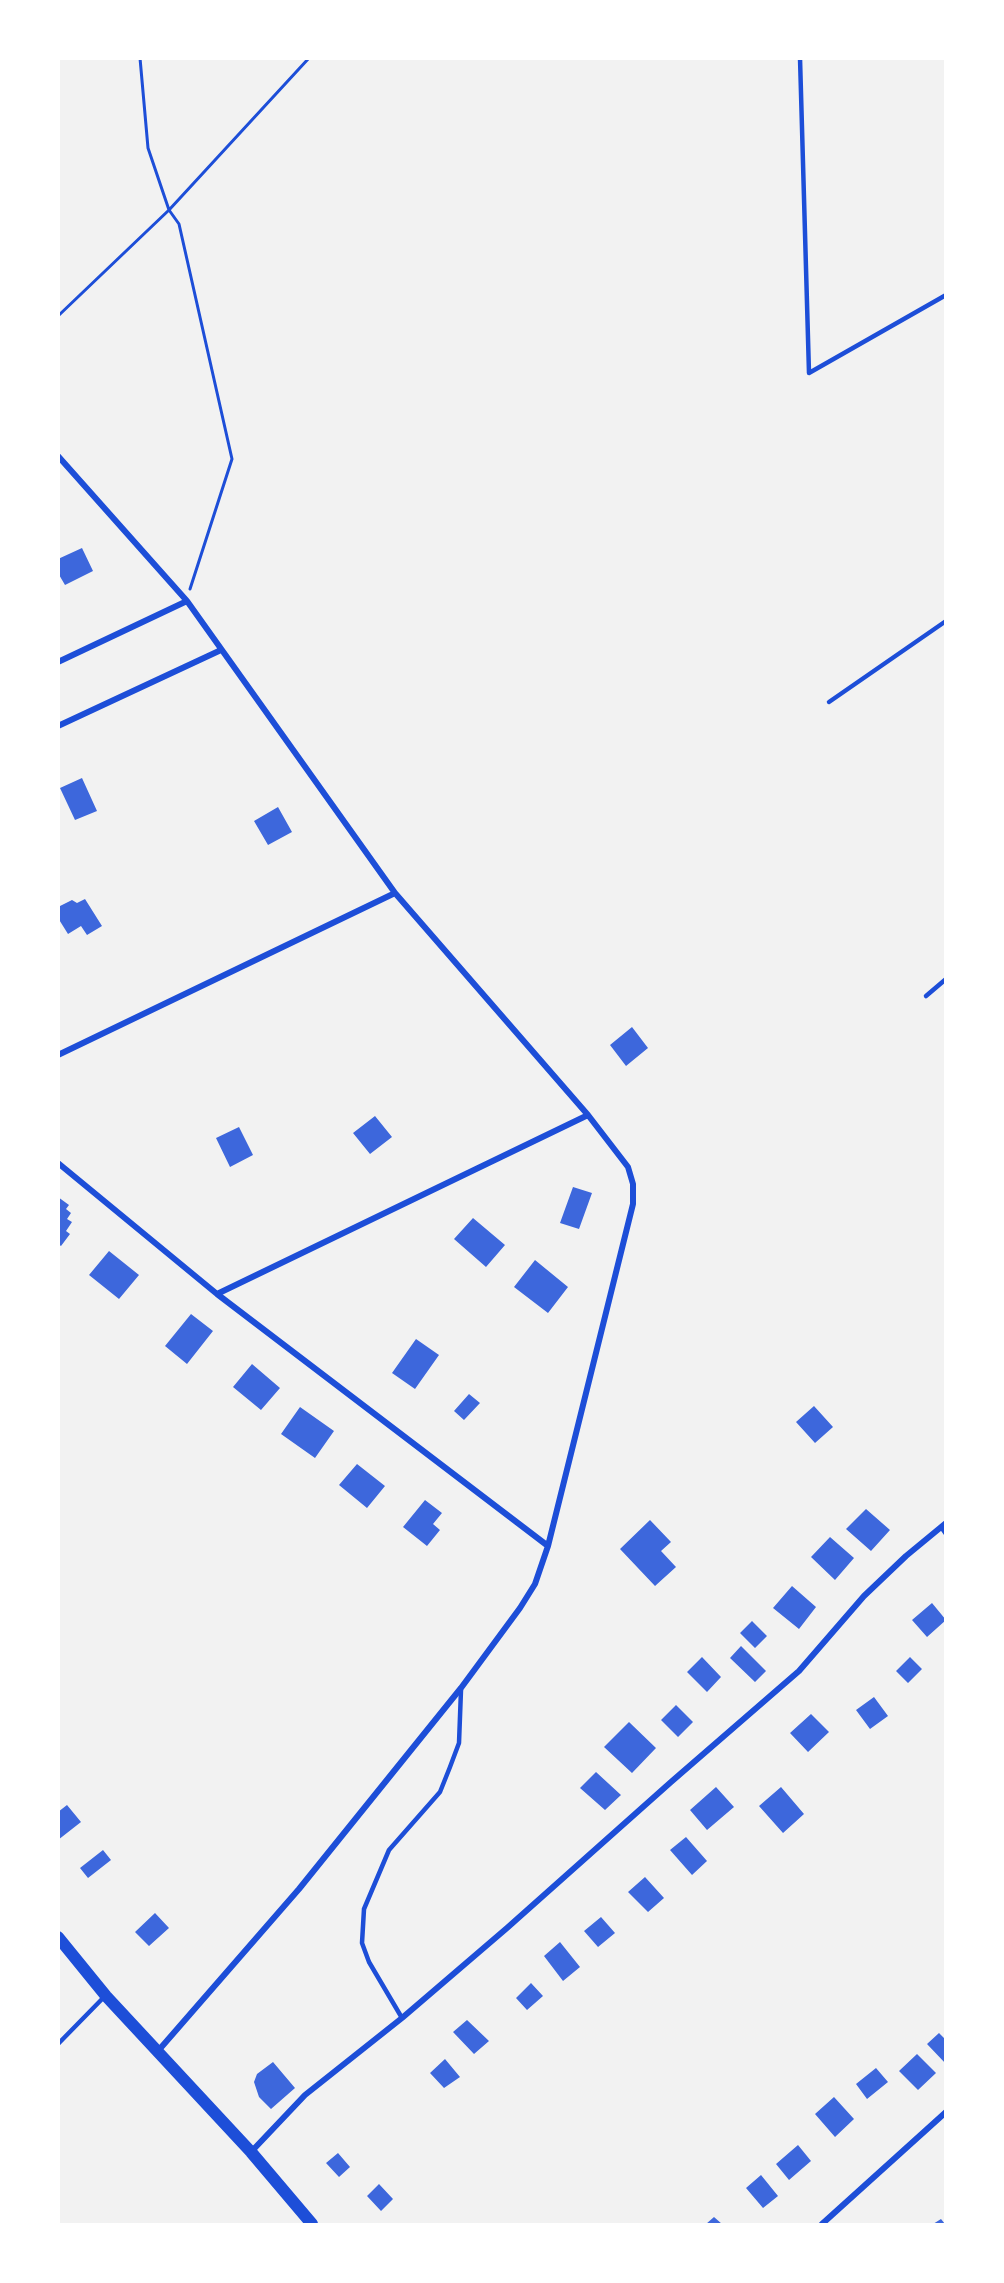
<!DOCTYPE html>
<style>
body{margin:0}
#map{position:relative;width:1004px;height:2283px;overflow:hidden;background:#f2f2f2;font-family:"PT Sans",sans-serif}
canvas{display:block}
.frame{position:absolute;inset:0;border:60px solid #fff;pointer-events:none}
</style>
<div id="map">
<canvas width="1004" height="2283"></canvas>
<div class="frame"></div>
</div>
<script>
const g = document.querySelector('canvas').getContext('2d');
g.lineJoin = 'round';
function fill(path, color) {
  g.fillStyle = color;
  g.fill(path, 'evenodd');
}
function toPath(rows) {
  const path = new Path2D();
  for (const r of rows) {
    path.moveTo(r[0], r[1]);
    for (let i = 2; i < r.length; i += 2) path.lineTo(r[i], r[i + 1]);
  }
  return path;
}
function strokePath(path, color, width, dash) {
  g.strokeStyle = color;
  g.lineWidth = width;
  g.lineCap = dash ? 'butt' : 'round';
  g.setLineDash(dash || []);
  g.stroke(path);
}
fill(toPath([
 [82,548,93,571,65,585,58,573,58,559],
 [82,778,97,811,75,820,60,788],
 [278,807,292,832,268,845,254,821],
 [85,899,102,926,87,935,81,926,68,934,58,918,58,907,72,900,77,903],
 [632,1027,648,1048,626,1066,610,1045],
 [375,1116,392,1137,370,1154,353,1133],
 [239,1127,253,1155,230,1167,216,1138],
 [573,1187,592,1193,579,1229,560,1223],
 [58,1197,69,1205,66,1209,71,1213,67,1219,72,1222,66,1231,70,1234,61,1246,58,1244],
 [473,1218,505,1245,486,1267,454,1239],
 [109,1251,139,1275,119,1299,89,1275],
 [535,1260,568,1287,548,1313,514,1287],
 [191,1314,213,1331,187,1364,165,1346],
 [416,1339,439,1355,415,1389,392,1373],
 [252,1364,280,1388,261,1410,233,1387],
 [469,1394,480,1403,464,1420,454,1411],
 [814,1406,833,1427,815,1443,796,1422],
 [300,1407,334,1431,315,1458,281,1434],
 [357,1464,385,1486,367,1508,339,1485],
 [425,1500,442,1513,433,1524,440,1530,427,1546,403,1527],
 [866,1509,890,1530,871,1551,846,1529],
 [650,1520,671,1542,661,1551,676,1567,655,1586,620,1549],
 [830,1537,854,1558,835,1580,811,1557],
 [792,1586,816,1607,799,1629,773,1608],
 [932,1603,946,1620,927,1637,912,1620],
 [752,1621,767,1636,755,1648,740,1633],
 [741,1646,766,1671,755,1682,730,1658],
 [702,1657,721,1677,707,1692,687,1672],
 [910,1657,922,1669,908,1683,896,1671],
 [874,1697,888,1716,870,1729,856,1710],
 [676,1705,693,1722,678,1737,661,1720],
 [811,1714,829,1732,808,1752,790,1733],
 [629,1722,656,1748,632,1773,604,1747],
 [596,1772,621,1795,605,1810,580,1788],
 [716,1787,734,1807,707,1830,690,1810],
 [781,1787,804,1814,783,1833,759,1806],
 [67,1805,81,1822,58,1840,58,1812],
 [686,1837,707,1861,692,1875,670,1850],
 [103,1850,111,1860,88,1878,80,1868],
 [645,1877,664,1898,648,1912,628,1892],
 [155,1913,169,1928,149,1946,135,1932],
 [601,1917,615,1933,598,1947,584,1931],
 [560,1942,580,1967,563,1981,544,1956],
 [531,1983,543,1996,527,2010,516,1998],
 [467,2020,489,2041,474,2054,453,2032],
 [939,2033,946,2040,946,2064,927,2044],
 [917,2054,936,2073,918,2090,899,2071],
 [445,2059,460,2077,444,2088,430,2073],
 [273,2062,295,2088,271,2109,259,2097,254,2082,257,2074],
 [876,2068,888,2082,867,2099,856,2084],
 [834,2097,854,2119,835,2137,815,2114],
 [798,2145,811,2161,789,2180,776,2164],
 [338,2153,350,2167,339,2177,326,2163],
 [761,2175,778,2196,763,2208,746,2188],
 [379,2184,393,2199,381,2211,367,2196],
 [714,2217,722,2224,706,2224],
 [941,2219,945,2224,933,2224]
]), '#3d67dc');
strokePath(toPath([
 [140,58,148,148,169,210,179,224,232,459,190,589],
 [58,316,169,210,309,58]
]), '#1d4ed8', 3);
strokePath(toPath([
 [800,58,809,373,946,295],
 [829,702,946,621],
 [926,996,946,979],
 [941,1527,946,1534],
 [402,2018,369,1962,362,1943,364,1909,389,1850,440,1792,450,1767,459,1743,461,1690],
 [58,2044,105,1996]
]), '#1d4ed8', 4.5);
strokePath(toPath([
 [58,456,187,601,395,893,588,1115,628,1167,633,1184,633,1204,548,1546,535,1584,520,1608,461,1688,299,1889,158,2051],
 [58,662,187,601],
 [58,726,221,650],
 [58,1055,395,893],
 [58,1163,217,1294,548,1546],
 [217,1294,588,1115],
 [251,2152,305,2095,402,2018,507,1928,671,1782,799,1671,864,1596,906,1556,946,1523],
 [822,2224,946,2112]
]), '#1d4ed8', 6);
strokePath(toPath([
 [58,1937,106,1996,251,2152,312,2224]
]), '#1d4ed8', 12);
</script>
